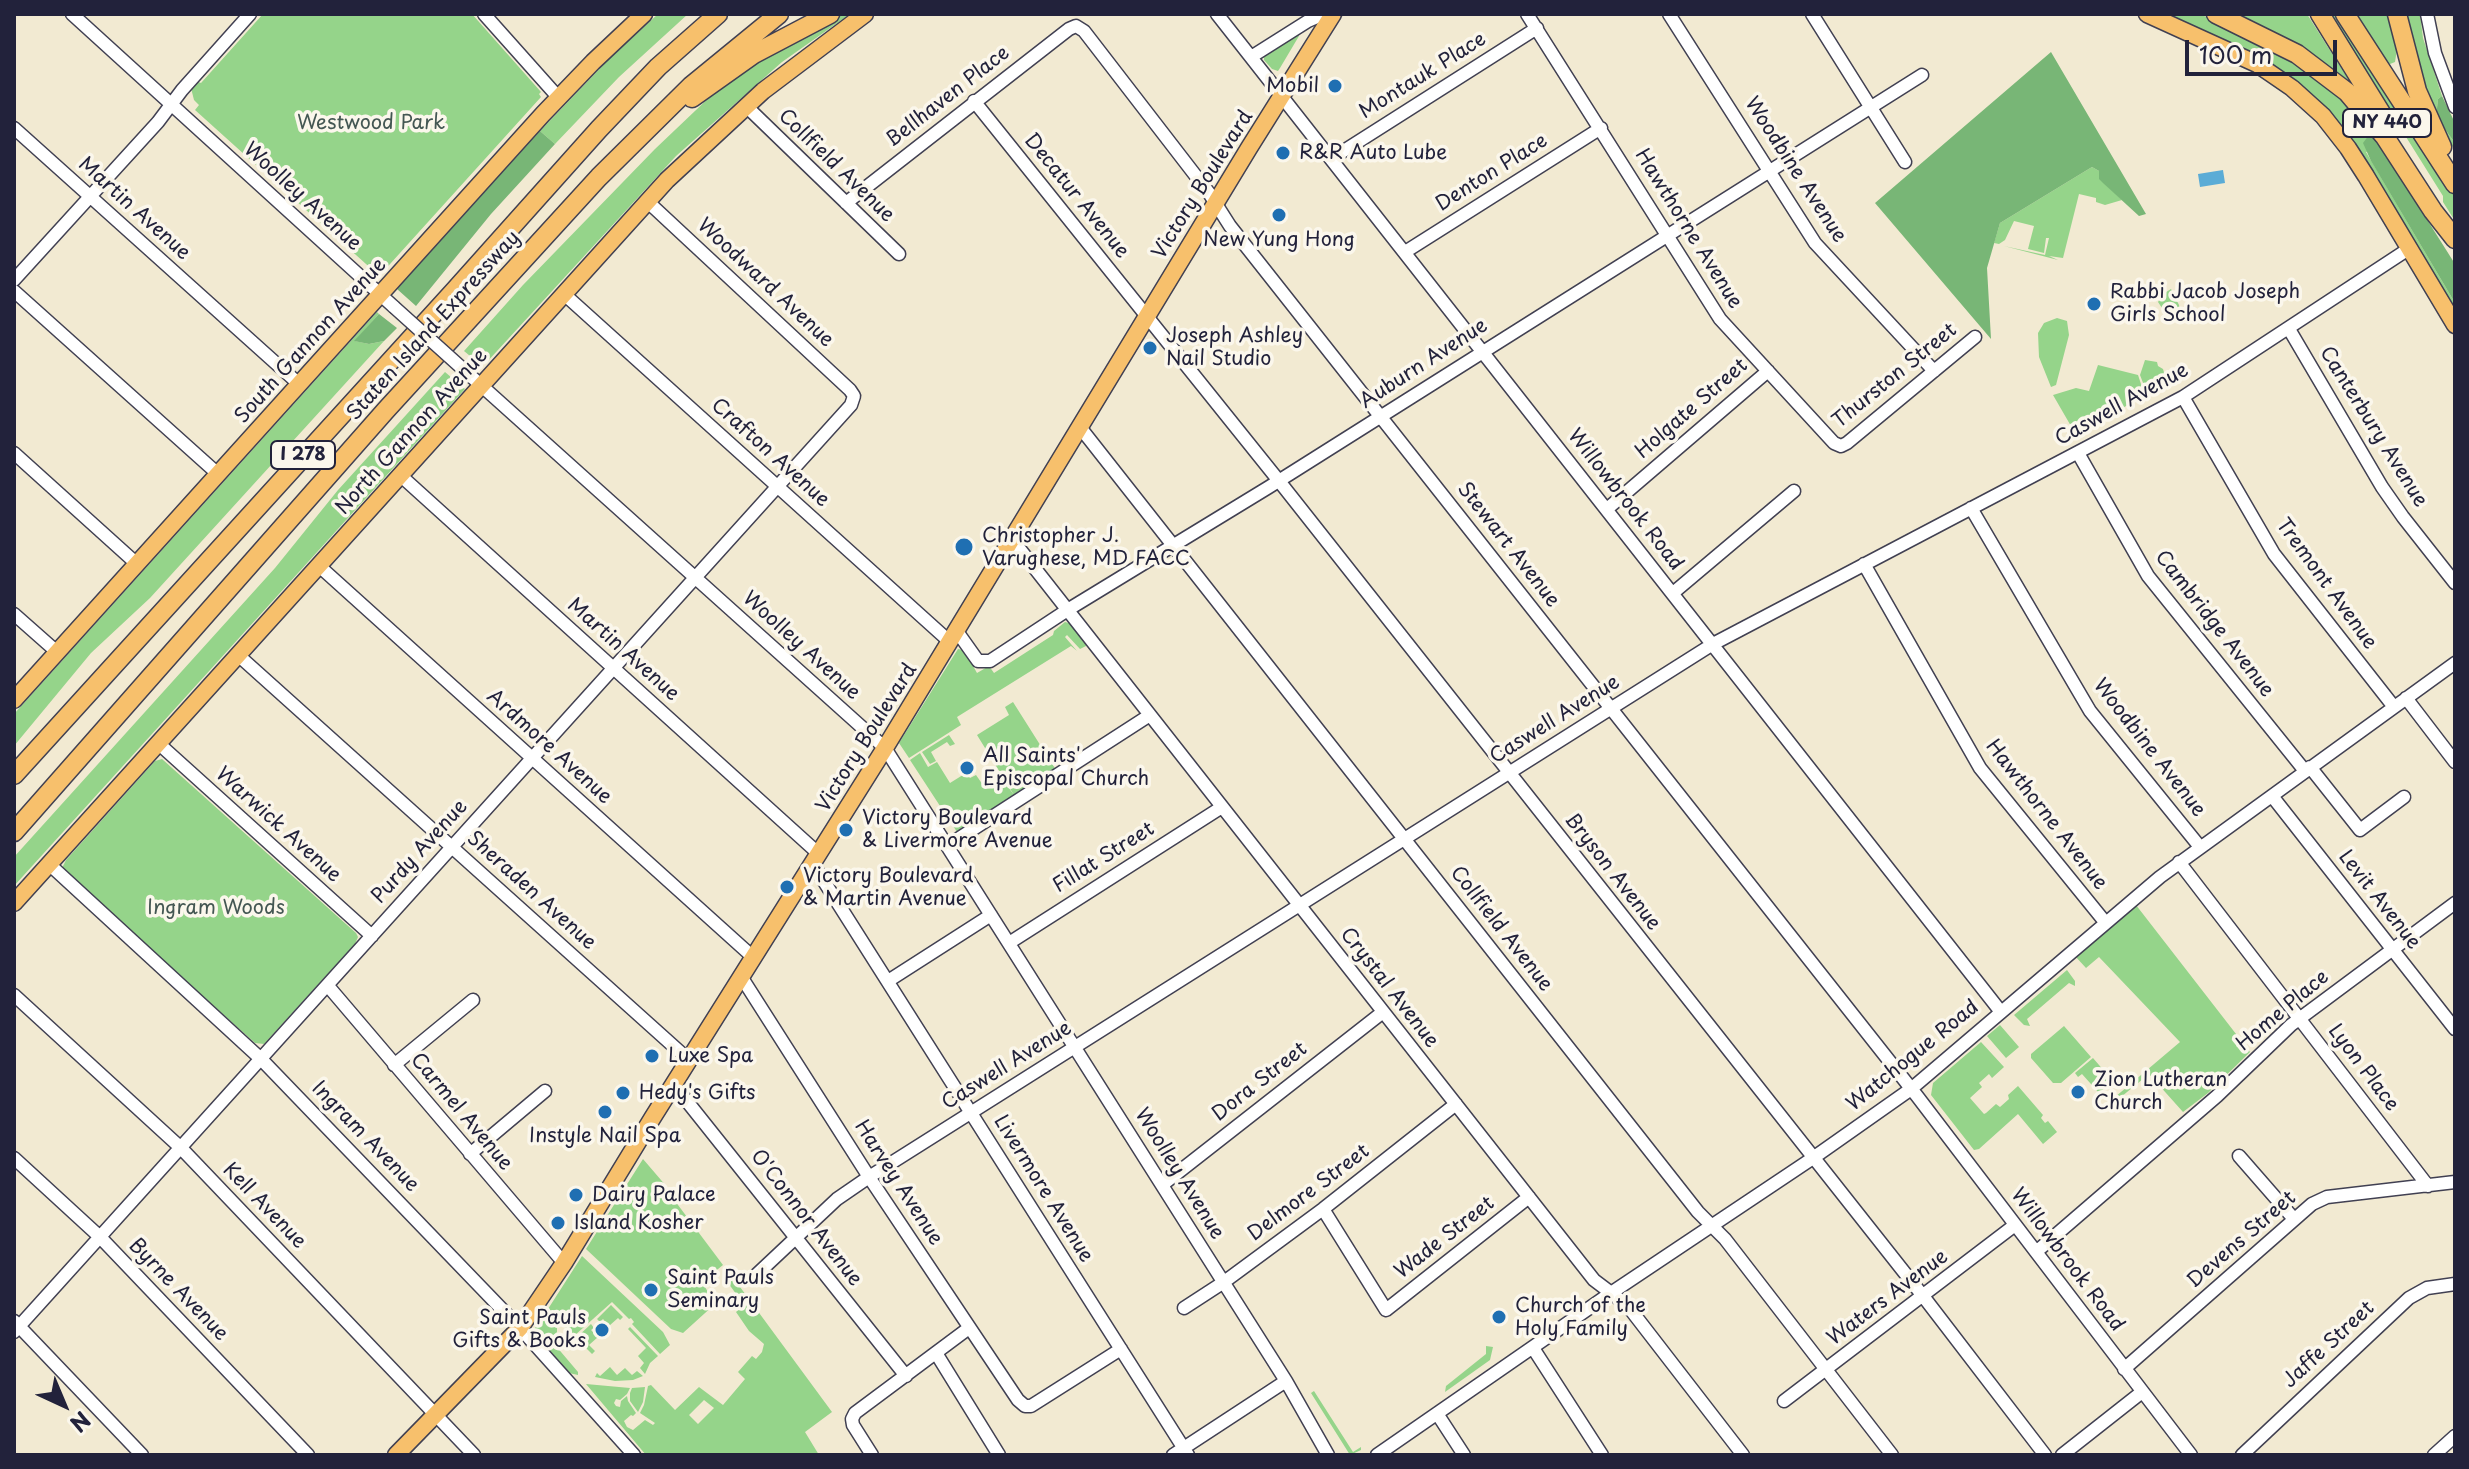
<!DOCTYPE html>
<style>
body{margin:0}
#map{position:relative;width:2469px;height:1469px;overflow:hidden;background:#f2ead2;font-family:"Playpen Sans",sans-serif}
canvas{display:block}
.frame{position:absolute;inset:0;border:16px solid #22223b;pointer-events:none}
.north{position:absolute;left:24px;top:1365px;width:80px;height:80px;-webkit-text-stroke:6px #fbf7ec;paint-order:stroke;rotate:136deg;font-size:22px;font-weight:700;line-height:32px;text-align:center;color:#22223b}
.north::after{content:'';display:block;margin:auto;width:28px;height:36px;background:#22223b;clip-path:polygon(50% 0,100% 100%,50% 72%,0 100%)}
.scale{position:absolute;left:2185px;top:40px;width:152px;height:36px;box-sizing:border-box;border:4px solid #22223b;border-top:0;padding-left:10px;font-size:24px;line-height:28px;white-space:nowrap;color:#22223b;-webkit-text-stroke:6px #fbf7ec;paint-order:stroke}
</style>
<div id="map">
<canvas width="2469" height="1469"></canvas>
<div class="frame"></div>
<div class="north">N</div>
<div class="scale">100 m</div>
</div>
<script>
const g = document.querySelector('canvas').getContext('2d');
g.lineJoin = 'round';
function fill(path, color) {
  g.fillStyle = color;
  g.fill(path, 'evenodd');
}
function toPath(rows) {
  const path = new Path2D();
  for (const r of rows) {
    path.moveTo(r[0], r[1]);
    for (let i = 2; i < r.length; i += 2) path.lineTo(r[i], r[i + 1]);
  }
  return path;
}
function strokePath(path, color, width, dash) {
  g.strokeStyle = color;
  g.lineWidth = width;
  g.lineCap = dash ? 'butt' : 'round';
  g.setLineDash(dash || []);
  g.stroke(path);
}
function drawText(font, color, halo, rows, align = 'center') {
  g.font = font + ' "Playpen Sans",sans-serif';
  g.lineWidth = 7;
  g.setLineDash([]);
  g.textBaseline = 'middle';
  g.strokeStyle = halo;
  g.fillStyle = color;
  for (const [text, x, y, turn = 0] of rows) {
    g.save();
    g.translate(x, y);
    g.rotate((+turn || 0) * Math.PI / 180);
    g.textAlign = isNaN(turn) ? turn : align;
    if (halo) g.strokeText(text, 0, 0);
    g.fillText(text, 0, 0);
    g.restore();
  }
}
fill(toPath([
 [263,14,472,14,541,92,539,94,541,97,381,274,378,271,376,273,195,110,199,105,194,100,191,88,196,81,201,83],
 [658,14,688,14,619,77,555,144,540,131,609,59],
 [842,14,850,14,782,62,676,156,486,363,481,365,464,351,523,285,655,149,716,91,773,49],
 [2164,14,2200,14,2276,50,2332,88,2385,147,2366,152,2455,303,2455,311,2356,145,2324,107],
 [2230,14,2307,14,2350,82,2348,83],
 [2329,14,2336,14,2441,179,2445,180,2455,196,2455,221,2443,202,2443,196],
 [2353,14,2392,14,2397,49,2395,62,2390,64,2386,62],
 [2405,14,2420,14,2423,38,2442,96,2438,99,2436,117,2455,143,2455,151,2430,107],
 [1298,33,1299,36,1280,68,1278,71,1272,69,1264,60,1264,54],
 [531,136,534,138,397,289,395,287],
 [2092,167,2099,171,2100,179,2122,200,2105,205,2096,202,2096,198,2079,194,2063,258,2049,256,2058,260,2004,246,2045,255,2049,238,2046,238,2044,253,2028,249,2034,226,2014,221,2005,240,1999,244,1994,243,2000,223],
 [2171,289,2179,305,2180,312,2177,315,2164,311,2158,302,2163,294],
 [377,312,379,314,355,341,369,344,384,341,150,598,91,653,14,746,14,714],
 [2057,318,2067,321,2069,335,2056,385,2051,387,2039,357,2038,333,2044,323],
 [2145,360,2157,362,2158,366,2163,369,2166,379,2166,385,2148,395,2146,391,2156,385,2155,383,2145,388,2140,375],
 [2098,365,2138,375,2145,396,2075,433,2053,395,2076,388,2089,391],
 [445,372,465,389,14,886,14,857,275,568,338,490],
 [1065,622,1072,624,1088,645,1080,649,1067,635,1065,637,1077,651,1071,646,957,717,961,725,909,758,899,743,958,649,964,650,977,673,989,666,994,673,1053,635,1054,631],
 [1013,702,1056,770,957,832,910,760,920,753,928,767,937,762,950,783,966,773,970,778,976,775,983,785,1000,776,1014,795,977,735,1009,715,1005,707],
 [949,735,955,744,950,746,947,742,931,752,936,761,930,764,922,752],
 [162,759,356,933,358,937,355,944,264,1044,255,1043,66,874,62,868,66,860,155,761],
 [2136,905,2250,1052,2208,1093,2183,1112,2149,1074,2110,1106,2108,1103,2180,1042,2099,957,2086,968,2075,956],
 [2067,970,2075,981,2075,986,2069,983,2027,1019,2030,1026,2024,1025,2014,1015],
 [2000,1025,2019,1047,2006,1058,1987,1036],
 [2064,1026,2091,1057,2061,1083,2053,1083,2031,1058,2031,1054],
 [1981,1042,2004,1067,1992,1078,1989,1074,1979,1083,1982,1087,1970,1098,1984,1114,1986,1113,1996,1104,2000,1107,2009,1099,2008,1095,2018,1086,2043,1115,2041,1118,2045,1123,2048,1121,2057,1132,2043,1144,2018,1114,1979,1149,1974,1150,1931,1095,1933,1083],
 [2093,1058,2111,1079,2110,1083,2099,1093,2082,1074,2078,1077,2075,1073],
 [643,1159,667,1187,666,1189,723,1265,702,1282,715,1304,683,1333,671,1329,586,1249],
 [582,1256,663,1332,670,1345,660,1354,632,1324,634,1322,631,1318,629,1319,612,1302,574,1336,548,1309],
 [729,1272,832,1412,805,1432,819,1455,646,1455,586,1384,630,1388,627,1394,620,1400,616,1399,614,1403,616,1406,620,1407,621,1401,627,1396,628,1401,636,1413,633,1416,631,1415,624,1421,627,1427,633,1430,645,1420,653,1425,655,1423,640,1413,644,1405,648,1386,651,1385,675,1410,699,1387,723,1405,745,1379,738,1372,752,1356,756,1359,762,1352,764,1344,749,1331,736,1312,744,1305,745,1300,742,1302,723,1276],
 [704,1400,714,1408,698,1424,689,1415],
 [611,1305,623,1317,620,1320,618,1318,609,1326,603,1319,600,1322,597,1319],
 [544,1315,557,1328,557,1332,550,1339,578,1372,578,1375,569,1373,533,1331],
 [591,1324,594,1328,591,1330,598,1337,589,1345,595,1351,592,1354,576,1338],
 [630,1327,658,1356,650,1363,645,1374,640,1368,644,1363,638,1356,646,1348,628,1329],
 [1486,1346,1493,1347,1490,1360,1445,1392,1446,1386,1486,1354],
 [610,1367,617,1375,625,1368,632,1375,637,1371,643,1376,633,1380,615,1381,595,1377,597,1373,600,1376],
 [645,1387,643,1402,638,1412,630,1401,630,1393,632,1388],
 [1314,1391,1353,1452,1361,1447,1361,1450,1350,1455,1311,1393]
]), '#95d48a');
fill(toPath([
 [2051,52,2146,214,2139,216,2103,183,2099,179,2099,171,2092,167,2000,223,1987,268,1991,339,1875,203],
 [2442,96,2455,123,2455,143,2436,117,2438,99],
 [540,131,555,144,491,214,416,306,397,289],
 [2369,135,2375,137,2455,264,2455,303,2371,161,2363,143],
 [379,314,397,328,384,341,369,344,354,341]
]), '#78b676');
fill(toPath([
 [2223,170,2225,183,2200,187,2198,174]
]), '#5bacd6');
const minor = toPath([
 [72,14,394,307],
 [484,14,558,97],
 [1217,14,2001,1012],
 [1527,14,1720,319,1834,443,1841,446,1847,443,1975,337],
 [1669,14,1815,243,1934,371],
 [1812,14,1905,162],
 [2427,14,2435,53,2455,107],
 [1251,57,1308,21,1324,14],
 [974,101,1279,481,1923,1296,2045,1455],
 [746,106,899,254],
 [14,128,299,384],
 [1331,159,1537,28],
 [846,203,1069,29,1076,26,1084,31,1209,193,1230,226,1917,1096,2191,1455],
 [1405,252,1601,128],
 [14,280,158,122,182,90,250,14],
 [14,291,218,474],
 [564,294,950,642],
 [2289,329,2382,487,2403,517,2455,583],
 [464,370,885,748,1286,1381,1328,1455],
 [2183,397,2274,554,2394,707],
 [1079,426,1698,1212,1725,1239,1892,1455],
 [14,453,137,564],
 [2078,453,2148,576,2305,771],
 [400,475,819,854],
 [1971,508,2090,711,2200,847],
 [1607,509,1768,371],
 [1011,538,1594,1280,1627,1305,1743,1455],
 [1864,564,1980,768,2105,922],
 [318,565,754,958],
 [1673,593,1794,491],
 [14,614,57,652],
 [956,630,978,661,990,661,1069,609,1269,487,1922,75],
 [238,655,690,1061],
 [2406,698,2455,762],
 [158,743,372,936],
 [2310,767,2360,830,2404,797],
 [2272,796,2455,1029],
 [947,846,1150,715],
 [2179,862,2428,1186],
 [49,864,261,1059,520,1328,634,1455],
 [813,864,1188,1455],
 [1009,943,1222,807],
 [742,978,869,1177,1018,1400,1025,1406,1031,1406,1121,1349],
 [888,981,991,915],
 [328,986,564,1263],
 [14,995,181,1148,474,1455],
 [394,1065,473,1000],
 [674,1085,906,1376],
 [470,1154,545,1091],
 [2239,1156,2294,1219],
 [14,1158,100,1237,308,1455],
 [1162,1185,1383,1012],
 [1323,1209,1386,1310,1529,1197],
 [2036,1252,2217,1096,2291,1025,2455,903],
 [754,1277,837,1199,869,1177,1713,644,2183,397,2410,248],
 [1184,1308,1224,1282,1323,1209,1456,1104],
 [14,1321,142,1455],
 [14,1332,851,405,854,396,850,390,647,201],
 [1533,1348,1602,1455],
 [936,1353,999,1455],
 [2124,1369,2312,1204,2327,1197,2455,1182],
 [1784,1401,2015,1225],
 [1438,1415,1464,1455],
 [872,1455,853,1425,852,1419,855,1413,969,1328],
 [1173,1455,1286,1381],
 [1377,1455,1611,1293,1813,1158,1911,1089,2160,877,2455,663],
 [2062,1455,2142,1392],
 [2242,1455,2409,1298,2427,1288,2455,1284],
 [2434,1455,2455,1436]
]);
const major = toPath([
 [2147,14,2257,64,2292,88,2323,116,2348,148,2366,176,2455,325],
 [14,700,543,114,593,62,644,14],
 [14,903,667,180,763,91,865,14],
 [396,1455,520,1328,564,1263,653,1117,885,748,1249,148,1333,14]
]);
const highway = toPath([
 [2216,14,2297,54,2347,92,2385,137,2433,211,2455,239],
 [2320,14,2386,121],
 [2345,14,2455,184],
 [2397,14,2417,91,2442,147],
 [692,98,754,54,830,14],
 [14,775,455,290,599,129,658,67,718,14],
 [14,832,386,410,599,177,691,86,779,14]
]);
strokePath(minor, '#414052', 15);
strokePath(major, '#414052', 19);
strokePath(highway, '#414052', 21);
strokePath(minor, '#fff', 12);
strokePath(major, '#f7c06c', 16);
strokePath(highway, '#f7c06c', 18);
const minorBridge = toPath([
 [394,307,464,370]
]);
strokePath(minorBridge, '#414052', 15, []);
strokePath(minorBridge, '#fff', 12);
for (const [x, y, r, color] of [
 [1335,86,8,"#1f6fb2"],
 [1283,153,8,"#1f6fb2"],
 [1279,215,8,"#1f6fb2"],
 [2094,304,8,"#1f6fb2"],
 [1150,348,8,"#1f6fb2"],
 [964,547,10,"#1f6fb2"],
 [967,768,8,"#1f6fb2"],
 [846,830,8,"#1f6fb2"],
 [787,887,8,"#1f6fb2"],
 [652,1056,8,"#1f6fb2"],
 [2078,1092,8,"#1f6fb2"],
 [623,1093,8,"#1f6fb2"],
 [605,1112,8,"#1f6fb2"],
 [576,1195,8,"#1f6fb2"],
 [558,1223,8,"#1f6fb2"],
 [651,1290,8,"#1f6fb2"],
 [1499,1317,8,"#1f6fb2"],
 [602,1330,8,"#1f6fb2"]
]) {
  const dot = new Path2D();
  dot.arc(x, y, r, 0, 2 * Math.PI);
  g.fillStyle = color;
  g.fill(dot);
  strokePath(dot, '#fbf7ec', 3);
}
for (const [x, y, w] of [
 [2387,123,88],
 [303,455,64]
]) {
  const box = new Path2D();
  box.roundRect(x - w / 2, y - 14, w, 28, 6);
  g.fillStyle = '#fbf7ec';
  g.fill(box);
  strokePath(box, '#22223b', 2);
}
drawText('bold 18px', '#22223b', null, [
 ["NY 440",2387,123],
 ["I 278",303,455]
]);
drawText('20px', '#22223b', '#fbf7ec', [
 ["Montauk Place",1423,76,-32],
 ["Bellhaven Place",948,97,-38],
 ["Collfield Avenue",836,166,44],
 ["Woodbine Avenue",1795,170,57],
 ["Denton Place",1492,173,-32],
 ["Victory Boulevard",1203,185,-58],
 ["Decatur Avenue",1076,196,51],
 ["Woolley Avenue",302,197,42],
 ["Martin Avenue",134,209,42],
 ["Hawthorne Avenue",1688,229,58],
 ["Woodward Avenue",765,283,43],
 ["Staten Island Expressway",434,326,-48],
 ["South Gannon Avenue",311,341,-48],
 ["Auburn Avenue",1424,364,-33],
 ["Thurston Street",1895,376,-39],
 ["Caswell Avenue",2122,405,-29],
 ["Holgate Street",1692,409,-41],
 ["Canterbury Avenue",2373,427,58],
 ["North Gannon Avenue",412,432,-48],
 ["Crafton Avenue",770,453,42],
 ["Willowbrook Road",1625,500,52],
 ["Stewart Avenue",1508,545,52],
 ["Tremont Avenue",2326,584,54],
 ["Cambridge Avenue",2214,624,52],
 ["Woolley Avenue",801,646,42],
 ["Martin Avenue",623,650,42],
 ["Caswell Avenue",1555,720,-32],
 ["Victory Boulevard",867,738,-58],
 ["Ardmore Avenue",549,747,42],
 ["Woodbine Avenue",2149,748,52],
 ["Hawthorne Avenue",2046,815,52],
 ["Warwick Avenue",278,825,42],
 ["Purdy Avenue",420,852,-48],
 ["Fillat Street",1104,858,-32],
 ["Bryson Avenue",1612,872,52],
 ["Sheraden Avenue",531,891,42],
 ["Levit Avenue",2379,900,52],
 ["Collfield Avenue",1501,929,52],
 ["Crystal Avenue",1389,988,52],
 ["Home Place",2283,1011,-40],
 ["Watchogue Road",1913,1056,-39],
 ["Caswell Avenue",1007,1066,-32],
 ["Lyon Place",2363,1068,53],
 ["Dora Street",1260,1082,-38],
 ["Carmel Avenue",461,1112,50],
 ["Ingram Avenue",365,1137,46],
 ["Woolley Avenue",1179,1174,58],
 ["Harvey Avenue",898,1183,57],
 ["Livermore Avenue",1043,1189,58],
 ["Delmore Street",1309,1193,-37],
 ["Kell Avenue",264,1206,46],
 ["O'Connor Avenue",806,1218,52],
 ["Wade Street",1445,1238,-38],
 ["Devens Street",2242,1240,-41],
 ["Willowbrook Road",2067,1260,53],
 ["Byrne Avenue",178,1290,46],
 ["Waters Avenue",1888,1298,-37],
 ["Jaffe Street",2329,1345,-43]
]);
drawText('20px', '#22223b', '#fbf7ec', [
 ["Mobil",1319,86,"right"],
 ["R&R Auto Lube",1299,153],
 ["New Yung Hong",1279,240,"center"],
 ["Rabbi Jacob Joseph",2110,292],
 ["Girls School",2110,315],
 ["Joseph Ashley",1166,336],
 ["Nail Studio",1166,359],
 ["Christopher J.",982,536],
 ["Varughese, MD FACC",982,559],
 ["All Saints'",983,756],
 ["Episcopal Church",983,779],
 ["Victory Boulevard",862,818],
 ["& Livermore Avenue",862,841],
 ["Victory Boulevard",803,876],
 ["& Martin Avenue",803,899],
 ["Luxe Spa",668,1056],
 ["Zion Lutheran",2094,1080],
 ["Church",2094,1103],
 ["Hedy's Gifts",639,1093],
 ["Instyle Nail Spa",605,1136,"center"],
 ["Dairy Palace",592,1195],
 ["Island Kosher",574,1223],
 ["Saint Pauls",667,1278],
 ["Seminary",667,1301],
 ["Church of the",1515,1306],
 ["Holy Family",1515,1329],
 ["Saint Pauls",586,1318,"right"],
 ["Gifts & Books",586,1341,"right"]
], 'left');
drawText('20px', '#445753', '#fbf7ec', [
 ["Westwood Park",371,123],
 ["Ingram Woods",216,908]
]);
</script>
